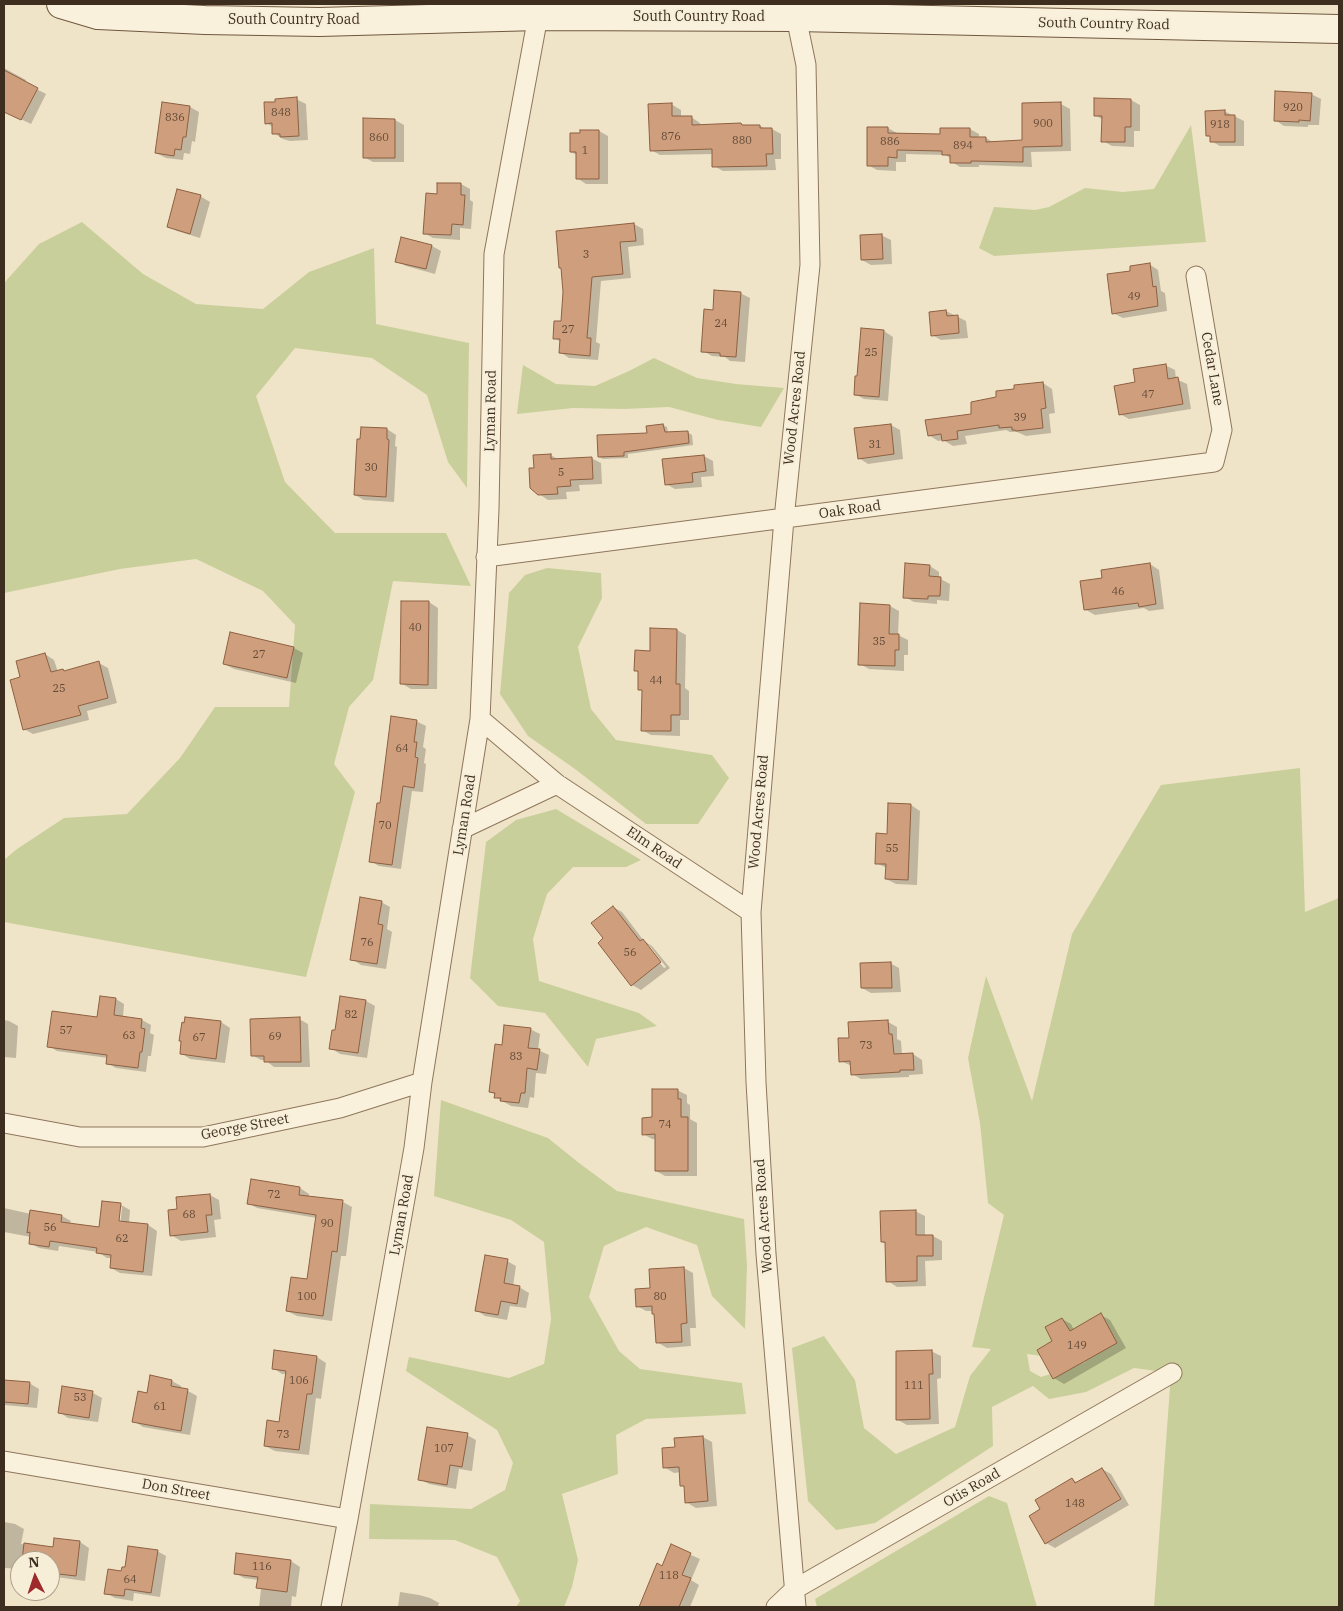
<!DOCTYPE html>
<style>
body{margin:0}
#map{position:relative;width:1343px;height:1611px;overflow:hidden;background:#f0e4c8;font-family:"IBM Plex Serif",serif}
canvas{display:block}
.frame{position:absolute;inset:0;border:5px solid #3d2e20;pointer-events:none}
.north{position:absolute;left:10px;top:1551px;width:50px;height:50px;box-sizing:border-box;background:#f7eed8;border:1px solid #ada18e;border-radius:50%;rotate:356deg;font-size:14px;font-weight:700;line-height:20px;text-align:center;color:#3d2e20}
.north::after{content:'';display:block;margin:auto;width:18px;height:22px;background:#9e2a2b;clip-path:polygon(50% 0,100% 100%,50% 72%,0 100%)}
</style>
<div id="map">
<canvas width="1343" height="1611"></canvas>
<div class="frame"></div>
<div class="north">N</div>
</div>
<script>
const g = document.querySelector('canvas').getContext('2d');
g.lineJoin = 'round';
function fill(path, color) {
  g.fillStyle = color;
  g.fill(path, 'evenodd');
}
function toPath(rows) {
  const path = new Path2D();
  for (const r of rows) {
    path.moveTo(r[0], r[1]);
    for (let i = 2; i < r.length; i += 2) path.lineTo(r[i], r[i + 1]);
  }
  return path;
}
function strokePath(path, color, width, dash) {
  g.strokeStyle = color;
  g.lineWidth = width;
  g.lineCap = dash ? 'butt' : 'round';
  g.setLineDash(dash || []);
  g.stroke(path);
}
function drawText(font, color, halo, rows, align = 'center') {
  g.font = font + ' "IBM Plex Serif",serif';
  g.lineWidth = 4.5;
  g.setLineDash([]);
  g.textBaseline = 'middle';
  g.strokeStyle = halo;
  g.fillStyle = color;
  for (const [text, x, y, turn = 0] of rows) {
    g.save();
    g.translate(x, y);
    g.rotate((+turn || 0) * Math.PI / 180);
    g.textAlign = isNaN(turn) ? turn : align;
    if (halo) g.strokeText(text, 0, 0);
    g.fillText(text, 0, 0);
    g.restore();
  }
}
fill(toPath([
 [1191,125,1206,242,994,256,979,248,994,207,1035,210,1049,207,1085,188,1123,192,1154,189],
 [82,222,143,274,196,304,263,309,309,272,374,248,376,324,469,343,467,488,448,462,427,395,372,358,295,348,256,396,285,482,335,533,446,533,471,586,393,581,373,680,349,707,334,764,355,792,306,977,4,922,4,860,17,849,64,818,127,814,180,758,215,707,289,707,295,625,263,591,196,559,120,569,4,593,4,283,39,244],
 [654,358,697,378,736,384,784,388,761,427,718,420,669,407,624,409,573,408,517,414,523,365,556,384,595,386,629,371],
 [547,568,601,573,602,598,578,647,591,709,616,740,712,755,729,778,698,824,646,824,575,769,528,736,500,694,509,593,525,575],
 [1300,768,1305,912,1339,898,1339,1607,1154,1607,1171,1373,1134,1368,1086,1392,1049,1399,1033,1386,992,1407,993,1446,875,1523,836,1530,808,1501,792,1348,824,1336,855,1380,864,1428,896,1454,955,1427,970,1376,991,1349,972,1347,1004,1215,988,1203,980,1123,968,1058,986,976,1032,1101,1072,934,1161,785],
 [1027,1354,1086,1362,1041,1377,1030,1371],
 [556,809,641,860,626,867,573,867,547,894,533,939,539,981,639,1013,657,1026,596,1039,588,1067,545,1013,498,1006,470,978,486,842,516,820],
 [441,1100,548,1138,579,1163,617,1191,744,1219,747,1265,745,1329,712,1296,697,1245,646,1227,604,1246,589,1297,619,1351,640,1369,742,1383,746,1414,646,1419,616,1435,618,1474,562,1494,578,1560,572,1587,564,1607,516,1607,520,1601,497,1557,455,1540,369,1539,370,1504,471,1509,505,1490,513,1463,497,1430,406,1371,409,1357,509,1378,544,1364,551,1319,544,1242,511,1220,434,1196],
 [989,1496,1007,1503,1037,1607,817,1607,815,1599]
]), '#c9cf9b');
fill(toPath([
 [4,68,26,80,25,83,46,94,31,124,4,111,4,113],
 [1311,94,1321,99,1319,125,1308,125,1308,127,1284,126,1275,120],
 [296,99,306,104,308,140,290,141,283,139,274,133,273,127,266,123,276,103],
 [1131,100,1140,105,1140,131,1134,131,1134,147,1112,146,1103,141,1103,120,1095,115],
 [671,104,681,110,681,117,691,117,700,123,701,126,741,124,744,126,760,126,766,129,772,129,781,134,781,159,775,159,776,170,723,171,714,166,713,154,660,155,651,150],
 [1061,104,1070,109,1071,151,1031,152,1032,167,979,165,979,167,960,167,952,162,952,159,945,155,906,154,906,162,896,162,896,171,877,170,868,165,888,128,897,133,941,135,970,129,979,134,979,138,986,138,994,143,1023,142],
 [190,107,199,112,195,142,192,141,190,154,184,153,183,160,166,158,156,153],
 [1224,111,1244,121,1244,146,1220,146,1211,141,1211,137,1207,135],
 [395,120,404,125,404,162,373,162,364,157],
 [599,131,608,136,608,184,586,184,577,178,577,155,571,152,581,134],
 [461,184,470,189,470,200,473,202,471,229,460,228,460,240,433,238,424,233,439,195],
 [200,196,210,202,200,238,177,231,168,226],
 [634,224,643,229,644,245,628,247,631,278,601,281,596,342,600,344,598,360,569,358,560,352,561,342,554,338,562,323,565,292,557,232],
 [881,235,891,240,892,264,871,265,862,260],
 [432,246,441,251,435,274,406,266,397,261],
 [1149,264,1158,270,1161,291,1165,293,1167,311,1123,318,1113,313,1132,272],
 [740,293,750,298,745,362,730,361,725,357,712,356,703,351,714,311],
 [946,311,966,321,968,338,941,340,932,335],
 [884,331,893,337,888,401,864,399,855,394,859,377],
 [1165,365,1175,370,1176,379,1187,384,1191,409,1129,419,1120,414,1136,383],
 [1043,383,1052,389,1055,413,1049,414,1051,433,1026,436,1017,432,1010,432,1006,430,965,436,967,444,953,446,943,440,938,441,929,435,973,416,998,398,1015,390],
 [663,425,667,427,668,433,687,432,692,435,693,445,628,454,628,458,603,459,599,457,648,434,648,427],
 [891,425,900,430,903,459,868,464,859,458],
 [387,429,396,435,395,446,397,447,394,502,364,500,355,495],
 [551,455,559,460,591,458,601,463,602,484,579,485,580,491,566,492,567,499,548,500,539,494,535,469],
 [704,456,713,461,714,476,701,477,702,487,675,489,666,484],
 [1150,564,1159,570,1164,609,1149,611,1144,608,1095,615,1086,610,1103,579],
 [930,566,939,572,939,578,950,584,949,601,937,600,937,604,914,602,905,597],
 [429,602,438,608,437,689,411,689,401,683],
 [890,606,899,611,898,635,908,640,908,655,904,655,904,671,869,669,860,664],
 [677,630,686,635,685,688,689,691,689,720,680,720,680,736,651,735,642,730,643,691,639,689,639,673,636,670,651,652],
 [294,648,303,653,296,683,234,669,224,664],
 [45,654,54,660,58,672,63,670,66,672,99,663,108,668,117,703,87,711,89,720,33,734,24,729,22,678],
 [416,721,426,726,423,747,426,749,424,763,426,764,423,792,412,791,401,869,379,866,370,861],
 [890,804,911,805,920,811,917,885,896,884,886,879,887,868,876,863,888,835],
 [381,902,390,907,387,929,392,932,386,969,361,965,352,959],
 [613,907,622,912,644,941,652,946,670,968,641,990,632,985,600,943,605,938],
 [646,945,649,945,666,967,664,968],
 [890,963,899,968,901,992,871,993,862,988],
 [116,999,124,1004,123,1017,142,1020,151,1025,150,1033,154,1035,151,1056,148,1056,146,1072,116,1068,107,1063,108,1058,57,1051,49,1046,98,1019],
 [366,1001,375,1006,367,1058,340,1054,331,1048,336,1032],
 [299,1019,308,1024,310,1067,274,1067,265,1060,261,1060,252,1055],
 [4,1020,9,1021,18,1026,16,1058,4,1057],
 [221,1022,230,1028,225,1063,190,1059,181,1053],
 [888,1022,897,1027,897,1039,901,1041,902,1055,913,1054,922,1060,923,1074,909,1075,909,1077,861,1079,852,1074,852,1066,840,1061,850,1039],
 [530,1029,540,1034,538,1050,549,1055,546,1074,536,1073,534,1098,530,1097,528,1108,511,1106,495,1097,496,1095,490,1092,503,1047],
 [677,1090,687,1095,687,1103,690,1105,690,1119,697,1123,697,1176,665,1176,656,1171,656,1139,652,1139,643,1134,653,1119],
 [252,1180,300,1188,309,1194,309,1197,343,1202,352,1207,346,1256,341,1256,332,1321,297,1316,287,1311,308,1281,317,1218,257,1208,248,1203],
 [210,1195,219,1200,221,1219,214,1220,216,1237,181,1241,171,1235],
 [103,1203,121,1205,130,1210,129,1223,148,1225,157,1231,152,1276,120,1273,111,1268,112,1258,107,1258,98,1252,59,1246,58,1251,39,1248,30,1243,31,1237,4,1232,4,1208,31,1214,62,1216,71,1221,70,1224,100,1229],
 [120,1207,122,1207,120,1227,118,1227],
 [915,1211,925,1216,925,1236,933,1236,942,1241,942,1260,925,1261,926,1286,897,1287,888,1281,887,1244,882,1242],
 [507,1261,516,1266,513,1286,519,1287,529,1293,526,1308,510,1306,507,1320,485,1316,476,1310],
 [684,1268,693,1273,696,1328,690,1328,691,1346,667,1348,657,1342,656,1314,654,1311,646,1311,637,1306,651,1289],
 [1101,1315,1110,1320,1126,1348,1064,1384,1054,1378,1038,1350,1054,1341,1062,1319,1071,1324,1074,1330],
 [931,1351,941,1356,941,1378,937,1379,939,1424,907,1425,898,1420],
 [317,1357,326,1363,321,1399,316,1398,309,1455,275,1451,265,1446,281,1423,287,1374,282,1374,273,1368],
 [151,1377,172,1381,181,1386,181,1389,188,1391,197,1396,190,1435,143,1427,134,1421,148,1394],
 [4,1381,29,1383,39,1389,37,1408,4,1405],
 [93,1393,102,1398,98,1422,68,1418,59,1412],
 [467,1435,476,1440,472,1471,459,1469,456,1489,429,1484,420,1479],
 [703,1437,712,1442,717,1506,696,1508,686,1502,685,1488,682,1485,681,1472,674,1473,664,1467,676,1448],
 [1102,1469,1111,1474,1129,1505,1055,1548,1046,1543,1072,1479,1078,1483],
 [4,1522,15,1524,24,1529,21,1544,54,1548,55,1540,80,1542,89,1548,85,1581,56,1577,50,1574,50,1561,20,1561,20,1569,5,1568,4,1578],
 [671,1546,700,1559,691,1580,699,1585,690,1607,641,1607,657,1565,663,1567],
 [157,1551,166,1556,160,1597,134,1593,133,1601,115,1598,106,1593,126,1568],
 [291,1561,300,1567,296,1597,292,1596,291,1607,259,1607,261,1589,258,1587,259,1580,244,1578,235,1573],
 [400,1592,419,1595,430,1598,439,1603,438,1607,398,1607]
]), '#0003');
const building = toPath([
 [4,70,38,88,21,120,4,112,4,70],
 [1275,91,1312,93,1310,121,1299,120,1299,122,1274,121,1275,91],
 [297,97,299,136,280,137,280,134,272,134,272,123,265,124,264,102,275,102,275,99,297,97],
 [1094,98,1131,99,1131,127,1125,127,1125,142,1101,142,1102,116,1094,116,1094,98],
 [162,102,190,106,186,137,183,137,181,150,175,149,174,156,155,153,162,102],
 [1061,102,1062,146,1023,147,1023,162,971,161,971,163,950,163,950,155,942,155,942,151,897,150,897,158,888,157,888,166,867,166,867,127,888,127,888,133,940,134,940,128,970,128,970,137,986,137,986,142,1022,140,1022,103,1061,102],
 [672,103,672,116,692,116,692,125,741,123,742,125,760,125,760,128,772,128,773,154,766,154,767,166,712,167,712,149,650,151,648,104,672,103],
 [1225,110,1225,115,1235,115,1235,142,1210,142,1210,136,1206,136,1205,111,1225,110],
 [363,118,395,119,395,158,363,158,363,118],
 [580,130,599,130,599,179,576,179,576,152,570,152,570,133,580,133,580,130],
 [437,183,461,183,461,195,465,195,463,225,452,224,451,235,423,234,426,193,437,194,437,183],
 [177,189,201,195,190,234,167,227,177,189],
 [634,223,636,241,620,242,623,274,592,277,587,338,591,338,590,356,559,353,560,339,553,339,554,321,561,321,563,292,561,268,559,268,556,231,634,223],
 [882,234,883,259,861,260,860,235,882,234],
 [401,237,432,245,426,269,395,262,401,237],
 [1150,263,1153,287,1156,286,1158,306,1112,314,1107,274,1130,271,1130,266,1150,263],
 [714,290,741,292,736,357,720,356,720,353,701,352,704,309,713,310,714,290],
 [946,310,947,316,958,315,959,333,931,336,929,312,946,310],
 [861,328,884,330,879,397,854,395,855,376,857,376,861,328],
 [1166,364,1168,379,1178,377,1183,404,1119,415,1114,386,1135,382,1133,369,1166,364],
 [1043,382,1046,408,1041,409,1043,428,1016,431,1015,430,1012,430,1012,427,999,428,999,425,957,431,958,439,942,441,941,434,928,436,925,420,971,414,971,402,996,397,996,391,1014,389,1014,385,1043,382],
 [663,424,665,432,688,431,689,443,624,452,624,456,598,457,597,435,647,433,646,426,663,424],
 [891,424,894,454,858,459,854,428,891,424],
 [361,427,387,428,387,439,389,440,386,497,354,495,357,439,360,439,361,427],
 [551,454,551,459,592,457,593,479,570,480,571,486,557,487,558,494,538,495,530,488,529,468,534,468,533,455,551,454],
 [704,455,706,471,692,473,693,482,665,485,662,459,704,455],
 [905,563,930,565,929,576,941,577,940,596,928,596,928,599,903,598,905,563],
 [1150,563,1156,604,1139,607,1138,603,1084,610,1080,581,1102,578,1101,570,1150,563],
 [401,601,429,601,428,685,400,684,401,601],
 [860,603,890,605,889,634,899,634,899,650,895,650,895,666,858,665,860,603],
 [650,628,677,629,676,684,680,684,680,715,671,715,671,731,641,731,642,690,638,690,638,671,634,671,635,650,650,651,650,628],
 [230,632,294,647,287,678,223,664,230,632],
 [45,653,51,672,63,669,64,671,99,661,108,698,78,706,81,715,23,730,10,680,20,677,16,661,45,653],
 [391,716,417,720,414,742,417,742,415,757,418,758,414,788,403,786,392,865,369,862,377,803,380,803,391,716],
 [888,803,911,804,908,880,885,879,886,864,875,864,876,833,887,834,888,803],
 [360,897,382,901,378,924,383,925,377,964,350,960,360,897],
 [613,906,640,941,643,939,661,962,631,986,598,943,603,938,591,923,613,906],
 [891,962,892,988,861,988,860,963,891,962],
 [100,996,116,998,114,1015,142,1019,141,1028,145,1029,142,1052,140,1052,138,1068,106,1064,107,1055,47,1047,52,1011,97,1017,100,996],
 [340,996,366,1000,358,1053,329,1049,332,1030,335,1030,340,996],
 [185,1017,221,1021,216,1059,180,1054,181,1041,179,1041,182,1022,184,1023,185,1017],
 [300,1017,301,1062,264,1062,264,1056,251,1056,250,1019,300,1017],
 [888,1020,889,1034,892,1034,894,1054,913,1053,914,1070,900,1070,900,1072,851,1075,850,1061,839,1062,838,1038,849,1038,848,1022,888,1020],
 [504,1025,531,1028,528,1048,540,1049,537,1070,527,1068,525,1093,521,1093,519,1103,500,1101,501,1098,494,1098,495,1093,489,1092,495,1044,502,1045,504,1025],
 [652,1089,678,1089,678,1099,681,1099,681,1117,688,1117,688,1171,655,1171,655,1134,642,1135,642,1118,652,1117,652,1089],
 [251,1179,300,1187,299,1195,343,1200,337,1252,332,1251,323,1316,286,1311,291,1277,307,1279,316,1215,247,1204,251,1179],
 [210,1194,212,1215,206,1215,208,1232,170,1236,168,1210,177,1209,176,1197,210,1194],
 [102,1201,121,1203,119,1221,148,1224,143,1272,110,1268,111,1255,96,1253,97,1248,50,1241,49,1247,29,1244,30,1232,27,1233,30,1210,62,1215,61,1222,99,1227,102,1201],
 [916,1210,916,1235,933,1235,933,1256,917,1256,917,1281,886,1282,885,1242,881,1242,880,1211,916,1210],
 [485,1255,508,1259,504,1283,520,1286,517,1304,501,1301,498,1315,475,1311,485,1255],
 [684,1267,687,1323,681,1324,682,1342,656,1343,654,1314,652,1314,652,1306,636,1307,635,1289,650,1288,649,1269,684,1267],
 [1101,1313,1117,1343,1053,1379,1037,1350,1052,1341,1045,1327,1062,1318,1070,1331,1101,1313],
 [274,1350,317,1356,312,1394,307,1394,299,1450,264,1446,267,1420,279,1422,286,1371,272,1369,274,1350],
 [932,1350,933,1374,929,1374,930,1419,896,1420,896,1351,932,1350],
 [150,1375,172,1380,171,1386,188,1389,181,1431,132,1422,138,1391,147,1393,150,1375],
 [4,1380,30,1382,28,1404,4,1402,4,1380],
 [62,1386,93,1391,89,1418,58,1413,62,1386],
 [427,1427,468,1433,462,1467,450,1465,447,1485,418,1480,427,1427],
 [703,1436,708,1501,685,1503,684,1486,680,1486,679,1467,663,1468,662,1448,675,1447,674,1438,703,1436],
 [1102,1468,1121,1499,1045,1544,1029,1516,1040,1509,1035,1500,1072,1478,1075,1483,1102,1468],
 [54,1538,80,1541,76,1576,50,1573,50,1561,22,1561,24,1543,53,1547,54,1538],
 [671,1544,691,1553,682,1575,691,1578,679,1607,639,1607,657,1563,662,1566,671,1544],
 [128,1546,158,1550,151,1593,125,1589,124,1596,104,1594,108,1569,121,1571,122,1567,125,1567,128,1546],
 [236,1553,291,1560,287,1592,256,1588,258,1577,234,1574,236,1553]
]);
fill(building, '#cf9f7d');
strokePath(building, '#8d5f41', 1);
const street = toPath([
 [794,7,806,65,810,265,784,519,751,912,756,1082,766,1254,796,1607],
 [486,557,1214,462,1222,430,1196,276],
 [480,719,557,784,751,912],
 [462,829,557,784],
 [4,1123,80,1137,203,1137,340,1108,422,1082],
 [4,1461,348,1519],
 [331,1607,348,1519,414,1148,422,1082,480,719,489,509,494,254,538,16],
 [776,1607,795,1589,1172,1373]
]);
const secondary = toPath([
 [61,4,98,15,205,20,319,22,538,16,796,17,1339,29]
]);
strokePath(street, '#8d765c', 21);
strokePath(secondary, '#6f573f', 30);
strokePath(street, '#faf1dc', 19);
strokePath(secondary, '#faf1dc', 28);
drawText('11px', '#624a37', null, [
 ["920",1293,108],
 ["848",281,113],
 ["836",175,118],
 ["900",1043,124],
 ["918",1220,125],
 ["876",671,137],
 ["860",379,138],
 ["880",742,141],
 ["886",890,142],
 ["894",963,146],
 ["1",585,151],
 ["3",586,255],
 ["49",1134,297],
 ["24",721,324],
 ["27",568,330],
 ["25",871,353],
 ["47",1148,395],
 ["39",1020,418],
 ["31",875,445],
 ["30",371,468],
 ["5",561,473],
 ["46",1118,592],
 ["40",415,628],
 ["35",879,642],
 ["27",259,655],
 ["44",656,681],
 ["25",59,689],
 ["64",402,749],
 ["70",385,826],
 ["55",892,849],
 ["76",367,943],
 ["56",630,953],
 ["82",351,1015],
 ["57",66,1031],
 ["63",129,1036],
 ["69",275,1037],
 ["67",199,1038],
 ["73",866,1046],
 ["83",516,1057],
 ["74",665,1125],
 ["72",274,1195],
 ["68",189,1215],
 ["90",327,1224],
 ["56",50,1228],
 ["62",122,1239],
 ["100",307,1297],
 ["80",660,1297],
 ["149",1077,1346],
 ["106",299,1381],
 ["111",914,1386],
 ["53",80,1398],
 ["61",160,1407],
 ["73",283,1435],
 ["107",444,1449],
 ["148",1075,1504],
 ["116",262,1567],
 ["118",669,1576],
 ["64",130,1580]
]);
drawText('14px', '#3d2e20', '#f7eed8', [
 ["South Country Road",699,17],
 ["South Country Road",294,20],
 ["South Country Road",1104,24,1],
 ["Cedar Lane",1212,369,80],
 ["Wood Acres Road",795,408,-84],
 ["Lyman Road",491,411,-89],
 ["Oak Road",850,510,-8],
 ["Wood Acres Road",759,812,-85],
 ["Lyman Road",465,815,-81],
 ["Elm Road",654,848,34],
 ["George Street",245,1127,-11],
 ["Lyman Road",402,1215,-80],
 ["Wood Acres Road",764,1216,-94],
 ["Otis Road",972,1488,-30],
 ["Don Street",176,1490,10]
]);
</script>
